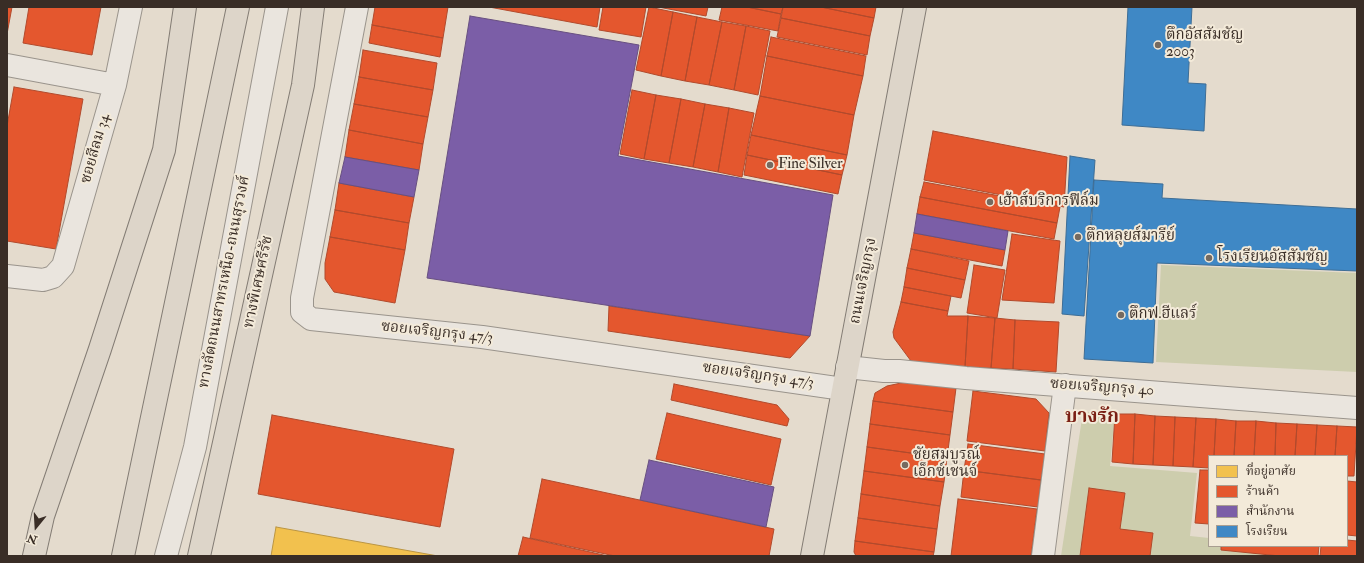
<!DOCTYPE html>
<meta charset="utf-8">
<style>
body{margin:0}
#map{position:relative;width:1364px;height:563px;overflow:hidden;background:#e4dbcd;font-family:"IM FELL Double Pica","Noto Serif Thai",serif}
canvas{display:block}
.frame{position:absolute;inset:0;border:8px solid #392d26;pointer-events:none}
.legend{position:absolute;left:1208px;top:455px;width:140px;height:92px;box-sizing:border-box;background:#f3ead9;border:1px solid #a99e91;margin:0;padding:5px 7px;list-style:none;font-size:12px;color:#392d26}
.legend li{display:flex;align-items:center;gap:8px;height:20px}
.legend b{width:20px;border:1px solid #a99e91}
.north{position:absolute;left:16px;top:507px;width:40px;height:40px;-webkit-text-stroke:3px #f3ead9;paint-order:stroke;rotate:198deg;font-size:11px;font-weight:700;line-height:16px;text-align:center;color:#392d26}
.north::after{content:'';display:block;margin:auto;width:14px;height:18px;background:#392d26;clip-path:polygon(50% 0,100% 100%,50% 72%,0 100%)}
</style>
<div id="map">
<canvas width="1364" height="563"></canvas>
<div class="frame"></div>
<ul class="legend">
<li><b style="height:11px;background:#f2c14e"></b>ที่อยู่อาศัย</li>
<li><b style="height:11px;background:#e4572e"></b>ร้านค้า</li>
<li><b style="height:11px;background:#7b5ea7"></b>สำนักงาน</li>
<li><b style="height:11px;background:#3f88c5"></b>โรงเรียน</li>
</ul>
<div class="north">N</div>
</div>
<script>
const g = document.querySelector('canvas').getContext('2d');
g.lineJoin = 'round';
function fill(path, color) {
  g.fillStyle = color;
  g.fill(path, 'evenodd');
}
function toPath(rows) {
  const path = new Path2D();
  for (const r of rows) {
    path.moveTo(r[0], r[1]);
    for (let i = 2; i < r.length; i += 2) path.lineTo(r[i], r[i + 1]);
  }
  return path;
}
function strokePath(path, color, width, dash) {
  g.strokeStyle = color;
  g.lineWidth = width;
  g.lineCap = dash ? 'butt' : 'round';
  g.setLineDash(dash || []);
  g.stroke(path);
}
function drawText(font, color, halo, rows, align = 'center') {
  g.font = font + ' "IM FELL Double Pica","Noto Serif Thai",serif';
  g.lineWidth = 4;
  g.setLineDash([]);
  g.textBaseline = 'middle';
  g.strokeStyle = halo;
  g.fillStyle = color;
  for (const [text, x, y, turn = 0] of rows) {
    g.save();
    g.translate(x, y);
    g.rotate((+turn || 0) * Math.PI / 180);
    g.textAlign = isNaN(turn) ? turn : align;
    if (halo) g.strokeText(text, 0, 0);
    g.fillText(text, 0, 0);
    g.restore();
  }
}
fill(toPath([
 [1161,265,1357,273,1357,372,1156,362],
 [1083,412,1115,414,1110,466,1197,473,1190,536,1209,538,1209,546,1284,546,1317,556,1061,556]
]), '#cdcdad');
const homes = toPath([
 [276,527,438,556,271,556,276,527]
]);
fill(homes, '#f2c14e');
strokePath(homes, '#ba9542', 1);
const shops = toPath([
 [7,7,12,7,7,34,7,7],
 [29,7,101,7,92,55,23,43,29,7],
 [375,7,448,7,443,38,372,25,375,7],
 [489,7,600,7,597,27,489,7],
 [603,7,646,7,641,37,599,30,603,7],
 [649,7,673,12,661,76,636,70,649,7],
 [658,7,708,7,706,16,658,7],
 [722,7,747,7,781,14,778,31,719,20,722,7],
 [747,7,783,7,781,14,747,7],
 [783,7,821,7,874,18,870,36,781,18,783,7],
 [821,7,876,7,874,18,821,7],
 [673,12,697,17,685,81,661,76,673,12],
 [697,17,722,22,709,85,685,81,697,17],
 [781,18,870,36,867,55,777,37,781,18],
 [722,22,746,26,734,90,709,85,722,22],
 [372,25,443,38,440,57,369,43,372,25],
 [746,26,770,31,758,95,734,90,746,26],
 [771,37,866,56,863,76,767,56,771,37],
 [363,50,437,63,433,90,359,77,363,50],
 [767,56,863,76,854,115,760,96,767,56],
 [359,77,433,90,428,117,354,104,359,77],
 [14,87,83,99,56,249,7,241,7,126,14,87],
 [632,90,656,95,644,159,620,154,632,90],
 [656,95,681,99,669,163,644,159,656,95],
 [760,96,854,115,847,155,751,135,760,96],
 [681,99,705,104,693,167,669,163,681,99],
 [354,104,428,117,423,144,349,130,354,104],
 [705,104,729,108,718,172,693,167,705,104],
 [729,108,754,113,742,177,718,172,729,108],
 [349,130,423,144,419,170,345,157,349,130],
 [933,131,1067,157,1064,207,924,180,933,131],
 [751,135,847,155,842,175,747,155,751,135],
 [747,155,842,175,838,194,744,175,747,155],
 [924,182,1060,207,1057,223,920,197,924,182],
 [339,183,414,197,409,223,335,210,339,183],
 [920,197,1057,223,1054,239,917,214,920,197],
 [335,210,409,223,405,250,330,237,335,210],
 [914,233,1005,250,1002,266,911,249,914,233],
 [1012,234,1060,241,1054,303,1002,300,1012,234],
 [330,237,405,250,395,303,334,292,325,279,325,263,330,237],
 [911,249,969,261,965,280,907,268,911,249],
 [974,265,1005,270,997,318,967,313,974,265],
 [907,268,965,280,961,298,904,287,907,268],
 [904,287,951,296,948,311,901,302,904,287],
 [901,302,948,311,947,316,968,316,965,367,916,362,911,361,894,338,893,332,901,302],
 [609,306,810,336,790,358,608,331,609,306],
 [968,316,995,318,991,368,965,367,968,316],
 [995,318,1015,320,1013,369,991,368,995,318],
 [1015,320,1059,322,1056,372,1013,369,1015,320],
 [906,382,956,388,953,412,873,401,875,393,887,386,906,382],
 [674,384,777,405,789,419,787,426,671,400,674,384],
 [973,391,1036,399,1049,413,1045,451,967,441,973,391],
 [873,401,953,412,950,435,870,424,873,401],
 [667,413,781,439,771,485,656,459,667,413],
 [1115,414,1135,414,1133,464,1112,462,1115,414],
 [1135,414,1155,416,1153,465,1133,464,1135,414],
 [272,415,454,449,440,527,258,494,272,415],
 [1155,416,1175,417,1173,466,1153,465,1155,416],
 [1175,417,1196,418,1193,467,1173,466,1175,417],
 [1196,418,1216,419,1214,456,1209,456,1209,468,1193,467,1196,418],
 [1216,419,1236,421,1234,456,1214,456,1216,419],
 [1236,421,1256,421,1254,456,1234,456,1236,421],
 [1256,421,1276,423,1275,456,1254,456,1256,421],
 [1276,423,1297,424,1295,456,1275,456,1276,423],
 [870,424,950,435,947,458,867,447,870,424],
 [1297,424,1317,425,1315,456,1295,456,1297,424],
 [1317,425,1337,426,1335,456,1315,456,1317,425],
 [1337,426,1357,427,1354,476,1347,476,1347,456,1335,456,1337,426],
 [968,444,1045,454,1041,480,964,470,968,444],
 [867,447,947,458,944,482,864,471,867,447],
 [964,470,1041,480,1038,507,961,497,964,470],
 [1200,470,1209,470,1209,524,1195,523,1200,470],
 [864,471,944,482,940,506,861,494,864,471],
 [542,479,774,529,769,556,615,556,530,538,542,479],
 [1347,481,1357,482,1357,536,1347,535,1347,481],
 [1089,488,1125,493,1120,529,1153,533,1150,556,1080,556,1089,488],
 [861,494,940,506,937,529,858,518,861,494],
 [958,499,1037,509,1031,556,951,556,958,499],
 [858,518,937,529,934,552,855,541,858,518],
 [523,537,608,556,518,556,523,537],
 [1347,540,1357,541,1357,556,1320,556,1321,546,1347,546,1347,540],
 [855,541,934,552,933,556,856,556,854,552,855,541],
 [1221,546,1319,546,1318,556,1280,556,1221,550,1221,546]
]);
fill(shops, '#e4572e');
strokePath(shops, '#b14a2c', 1);
const offices = toPath([
 [470,16,639,45,618,156,833,195,810,336,427,278,470,16],
 [345,157,419,170,414,197,339,183,345,157],
 [917,214,1008,231,1005,250,914,233,917,214],
 [649,460,774,487,766,527,640,500,649,460]
]);
fill(offices, '#7b5ea7');
strokePath(offices, '#674f80', 1);
const schools = toPath([
 [1128,7,1192,7,1188,83,1206,84,1204,131,1122,125,1128,7],
 [1070,156,1095,160,1084,316,1062,314,1070,156],
 [1094,180,1163,184,1162,198,1357,209,1357,271,1157,263,1153,363,1084,359,1094,180]
]);
fill(schools, '#3f88c5');
strokePath(schools, '#3d6d95', 1);
const minor = toPath([
 [357,7,302,298,302,312,311,319,482,337,843,389],
 [7,65,115,85],
 [7,276,43,280,53,277,63,266,115,85,131,7],
 [847,367,884,371,899,371,966,378,1357,408],
 [166,556,195,447,277,7],
 [1043,556,1065,385]
]);
const major = toPath([
 [812,556,915,7]
]);
const highway = toPath([
 [34,556,43,516,100,349,164,150,185,7],
 [123,556,238,7],
 [199,556,303,85,313,7]
]);
strokePath(minor, '#9a948c', 24);
strokePath(major, '#837c74', 24);
strokePath(highway, '#837c74', 24);
strokePath(minor, '#eae5de', 22);
strokePath(major, '#ddd5c9', 22);
strokePath(highway, '#ddd5c9', 22);
for (const [x, y, r, color] of [
 [1158,45,4,"#756a60"],
 [770,165,4,"#756a60"],
 [990,202,4,"#756a60"],
 [1078,237,4,"#756a60"],
 [1209,258,4,"#756a60"],
 [1121,315,4,"#756a60"],
 [905,465,4,"#756a60"]
]) {
  const dot = new Path2D();
  dot.arc(x, y, r, 0, 2 * Math.PI);
  g.fillStyle = color;
  g.fill(dot);
  strokePath(dot, '#f3ead9', 1.5);
}
drawText('15px', '#392d26', '#f3ead9', [
 ["ตึกอัสสัมชัญ",1166,36],
 ["2003",1166,53],
 ["Fine Silver",778,165],
 ["เฮ้าส์บริการฟิล์ม",998,202],
 ["ตึกหลุยส์มารีย์",1086,237],
 ["โรงเรียนอัสสัมชัญ",1217,258],
 ["ตึกฟ.ฮีแลร์",1129,315],
 ["ชัยสมบูรณ์",913,456],
 ["เอ็กซ์เชนจ์",913,473]
], 'left');
drawText('15px', '#392d26', '#f3ead9', [
 ["ซอยสีลม 34",96,149,-74],
 ["ถนนเจริญกรุง",864,281,-79],
 ["ทางลัดถนนสาทรเหนือ-ถนนสุรวงศ์",225,282,-79],
 ["ทางพิเศษศรีรัช",259,282,-78],
 ["ซอยเจริญกรุง 47/3",437,333,6],
 ["ซอยเจริญกรุง 47/3",758,376,8],
 ["ซอยเจริญกรุง 40",1102,388,4]
]);
drawText('bold 19px', '#7a1f14', '#f3ead9', [
 ["บางรัก",1092,418]
]);
</script>
